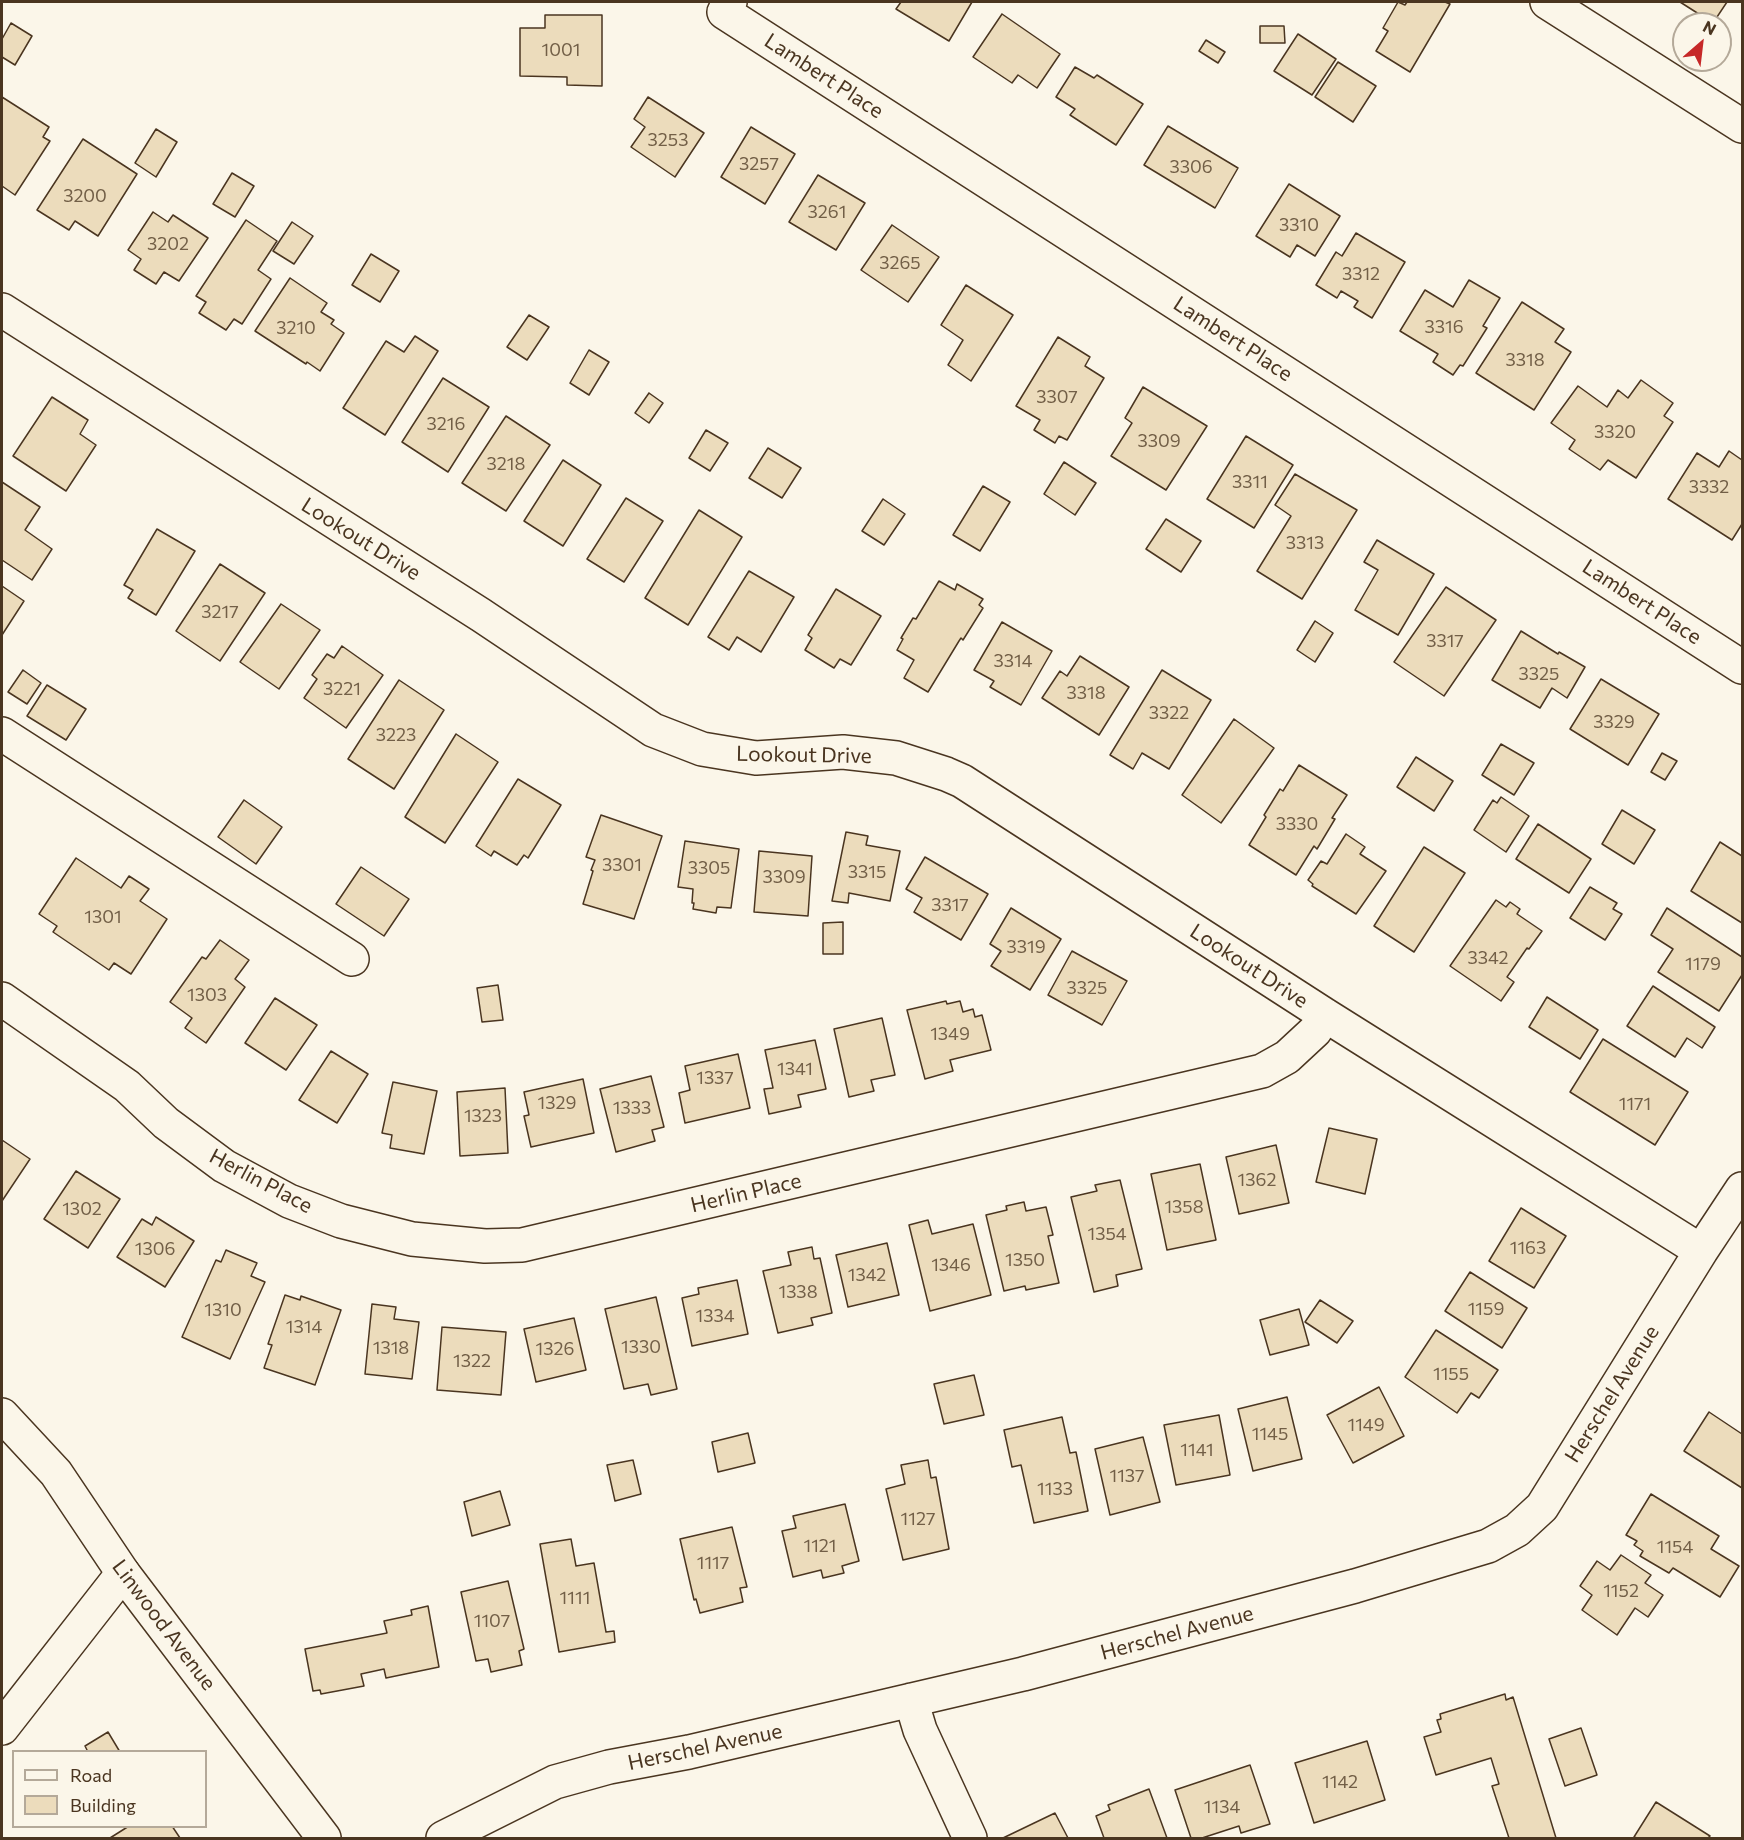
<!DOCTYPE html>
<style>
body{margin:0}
#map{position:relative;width:1744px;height:1840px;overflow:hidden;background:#fbf6e9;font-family:Commissioner,sans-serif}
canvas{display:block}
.frame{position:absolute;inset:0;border:3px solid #4a3520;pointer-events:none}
.legend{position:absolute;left:12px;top:1750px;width:195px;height:78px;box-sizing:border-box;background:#fbf6e9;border:2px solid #b4a999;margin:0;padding:8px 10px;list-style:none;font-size:18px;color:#4a3520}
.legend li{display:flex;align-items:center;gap:12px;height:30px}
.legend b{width:30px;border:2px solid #b4a999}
.north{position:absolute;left:1672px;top:12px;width:60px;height:60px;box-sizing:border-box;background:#fbf6e9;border:2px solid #b4a999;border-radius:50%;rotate:28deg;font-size:16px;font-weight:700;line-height:24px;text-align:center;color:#4a3520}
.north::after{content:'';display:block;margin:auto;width:21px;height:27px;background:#c62828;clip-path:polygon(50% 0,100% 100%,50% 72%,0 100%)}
</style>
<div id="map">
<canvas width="1744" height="1840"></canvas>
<div class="frame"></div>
<ul class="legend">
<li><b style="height:8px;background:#fbf6e9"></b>Road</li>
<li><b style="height:16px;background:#ecdcbc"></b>Building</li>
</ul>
<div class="north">N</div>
</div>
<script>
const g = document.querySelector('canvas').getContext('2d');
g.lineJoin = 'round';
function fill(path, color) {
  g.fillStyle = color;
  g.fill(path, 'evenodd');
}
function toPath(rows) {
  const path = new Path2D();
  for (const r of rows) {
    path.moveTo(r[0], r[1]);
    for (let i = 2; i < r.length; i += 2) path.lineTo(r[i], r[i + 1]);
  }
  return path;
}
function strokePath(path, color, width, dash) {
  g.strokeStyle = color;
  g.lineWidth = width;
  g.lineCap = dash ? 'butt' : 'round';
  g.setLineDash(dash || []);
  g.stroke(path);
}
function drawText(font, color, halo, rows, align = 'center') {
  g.font = font + ' Commissioner,sans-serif';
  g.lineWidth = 4.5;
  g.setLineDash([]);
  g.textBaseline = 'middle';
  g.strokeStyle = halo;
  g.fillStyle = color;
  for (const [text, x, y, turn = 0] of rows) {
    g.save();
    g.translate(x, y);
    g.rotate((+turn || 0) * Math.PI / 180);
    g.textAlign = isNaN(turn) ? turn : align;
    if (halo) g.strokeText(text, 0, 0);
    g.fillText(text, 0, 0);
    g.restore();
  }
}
const building = toPath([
 [901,2,972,2,949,41,896,9,901,2],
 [1398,2,1405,5,1407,2,1445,2,1450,4,1410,72,1376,51,1388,31,1383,28,1398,2],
 [1680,2,1727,2,1713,23,1680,2],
 [1002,14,1060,54,1037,88,1018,75,1012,83,973,57,1002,14],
 [545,15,602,15,602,86,567,85,567,77,520,76,520,28,545,28,545,15],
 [11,23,32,36,15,65,2,57,2,39,11,23],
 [1260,26,1284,26,1285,43,1260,43,1260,26],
 [1298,34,1336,59,1312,95,1274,71,1298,34],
 [1206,40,1225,52,1218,63,1199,51,1206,40],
 [1338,62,1376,86,1353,122,1315,97,1338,62],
 [1075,67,1094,78,1097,75,1143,104,1116,145,1070,115,1075,109,1056,97,1075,67],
 [2,97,49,127,43,137,50,141,15,195,2,186,2,97],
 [648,97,704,133,675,177,631,147,645,127,634,119,648,97],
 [1168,126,1238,168,1215,208,1144,165,1168,126],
 [751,127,795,154,765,204,721,177,751,127],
 [156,129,177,142,156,177,135,163,156,129],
 [83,139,137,174,98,236,75,221,69,230,37,210,83,139],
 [232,173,254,186,235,217,213,204,232,173],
 [818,175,865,203,836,250,789,222,818,175],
 [1289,184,1340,216,1315,256,1297,245,1290,257,1256,236,1289,184],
 [153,212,168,222,173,215,208,238,179,281,164,272,156,284,134,270,141,259,128,250,153,212],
 [246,220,277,241,258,270,271,279,242,324,234,319,226,330,199,313,206,302,196,296,246,220],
 [292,222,313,236,294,264,273,251,292,222],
 [892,225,939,257,908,302,861,270,892,225],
 [1356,233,1405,262,1372,318,1354,307,1358,301,1341,291,1337,298,1316,285,1336,252,1342,256,1356,233],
 [371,254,399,271,380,302,352,285,371,254],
 [290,278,327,303,321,312,334,320,331,324,344,333,320,371,307,362,306,364,255,331,290,278],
 [1469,280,1500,298,1483,326,1487,328,1463,366,1460,365,1453,375,1433,362,1438,354,1400,331,1425,290,1453,307,1469,280],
 [966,285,1013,315,971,381,948,365,963,340,941,325,966,285],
 [1522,302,1564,329,1555,342,1571,352,1534,410,1476,373,1522,302],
 [529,315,549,327,527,360,507,347,529,315],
 [415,336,438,351,385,435,343,408,386,341,404,352,415,336],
 [1058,337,1090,357,1085,366,1104,378,1067,440,1059,436,1055,443,1034,430,1040,420,1016,406,1058,337],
 [589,350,609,362,589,395,570,383,589,350],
 [443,378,489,407,448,472,402,442,443,378],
 [1641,380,1673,403,1664,416,1673,422,1636,478,1608,460,1600,470,1569,449,1575,440,1551,423,1578,386,1607,407,1618,390,1628,398,1641,380],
 [1143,387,1207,426,1166,490,1111,456,1132,423,1125,418,1143,387],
 [649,393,663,403,649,423,635,413,649,393],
 [52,397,88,420,80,434,96,445,66,491,13,456,52,397],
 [506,416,550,445,506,511,462,483,506,416],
 [706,430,728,443,710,471,689,458,706,430],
 [1246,436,1293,465,1254,528,1207,499,1246,436],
 [768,448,801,468,782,498,749,478,768,448],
 [1729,451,1742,460,1742,524,1732,540,1668,499,1697,453,1719,467,1729,451],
 [563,460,601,485,563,546,524,521,563,460],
 [1064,462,1096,483,1075,515,1044,494,1064,462],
 [1295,474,1357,510,1302,599,1257,571,1291,516,1275,505,1295,474],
 [2,482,40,507,25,530,52,549,32,580,2,560,2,482],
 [983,486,1010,502,980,551,953,535,983,486],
 [626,498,663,521,624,582,587,559,626,498],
 [883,499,905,514,884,545,862,531,883,499],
 [699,510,742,537,688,625,645,598,699,510],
 [1166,519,1201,541,1181,572,1146,549,1166,519],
 [157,529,195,551,156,615,128,598,133,590,124,585,157,529],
 [1377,540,1434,574,1398,635,1355,610,1378,570,1364,562,1377,540],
 [220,564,265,593,220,661,176,631,220,564],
 [749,571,794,597,761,652,737,637,729,650,708,637,749,571],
 [939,581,955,590,957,584,983,599,979,605,983,608,963,640,961,638,959,641,928,692,904,678,914,660,897,650,903,639,901,638,913,618,916,619,939,581],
 [2,586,24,601,2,635,2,586],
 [1446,587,1496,620,1444,696,1394,662,1446,587],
 [836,589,881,616,851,665,840,659,834,668,805,650,812,638,808,635,836,589],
 [281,604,320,630,279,689,240,662,281,604],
 [1315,621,1333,633,1315,662,1297,650,1315,621],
 [1002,622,1052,651,1021,705,990,687,994,681,974,670,1002,622],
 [1521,631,1558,654,1559,652,1585,667,1567,698,1552,688,1540,708,1492,680,1521,631],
 [342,646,383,675,346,728,304,698,317,679,312,675,327,654,334,658,342,646],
 [1080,656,1129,687,1099,735,1042,698,1060,671,1067,676,1080,656],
 [23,670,41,683,27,704,8,692,23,670],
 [1162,670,1211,700,1169,769,1142,753,1133,769,1110,755,1162,670],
 [1601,679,1659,714,1628,765,1570,729,1601,679],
 [399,680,444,710,394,789,348,759,399,680],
 [47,685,86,709,66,740,27,716,47,685],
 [1234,719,1274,748,1221,823,1182,795,1234,719],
 [456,734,498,762,445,843,405,817,456,734],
 [1501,744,1534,763,1514,795,1482,775,1501,744],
 [1662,753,1677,761,1665,780,1651,772,1662,753],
 [1416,757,1453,781,1434,811,1397,787,1416,757],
 [1299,765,1347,795,1332,818,1335,819,1317,849,1314,846,1296,875,1249,845,1266,817,1264,815,1280,789,1283,791,1299,765],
 [518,779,561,805,528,858,524,855,517,865,494,851,491,856,476,846,518,779],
 [1501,797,1529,816,1506,852,1474,830,1493,800,1497,803,1501,797],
 [244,800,282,827,256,864,218,837,244,800],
 [1622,810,1655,830,1634,864,1602,844,1622,810],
 [601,815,662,836,634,919,583,904,593,871,591,870,595,860,586,857,601,815],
 [1538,824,1591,859,1569,893,1516,859,1538,824],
 [846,832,868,836,866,845,900,851,890,901,849,893,848,903,832,901,846,832],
 [1346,834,1365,847,1360,854,1386,871,1356,914,1312,886,1313,884,1308,880,1321,861,1327,864,1346,834],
 [685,841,739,849,731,908,717,907,716,913,693,909,694,903,692,903,693,889,678,887,685,841],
 [1720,842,1742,856,1742,923,1691,891,1720,842],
 [1424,847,1465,873,1414,952,1374,926,1424,847],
 [759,851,812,856,808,916,754,912,759,851],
 [925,857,988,894,961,940,914,912,922,898,906,889,925,857],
 [76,858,121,888,129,876,149,889,140,901,167,919,131,974,114,963,109,970,53,932,57,926,39,914,76,858],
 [361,867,409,899,384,936,336,904,361,867],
 [1590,887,1617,903,1613,909,1622,914,1605,940,1570,918,1590,887],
 [1496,900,1506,907,1510,902,1520,909,1517,914,1542,931,1529,949,1527,948,1507,977,1514,982,1501,1001,1450,966,1496,900],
 [1011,908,1061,939,1030,990,991,966,1001,951,990,944,1011,908],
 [1667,908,1742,957,1742,975,1719,1011,1658,972,1673,949,1651,935,1667,908],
 [843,922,843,954,823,954,823,923,843,922],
 [220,940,249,960,235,979,245,987,206,1043,185,1028,192,1018,170,1002,202,957,206,959,220,940],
 [1072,951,1127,981,1102,1025,1048,995,1072,951],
 [498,985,503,1020,482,1022,477,988,498,985],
 [1653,986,1715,1027,1702,1048,1687,1038,1675,1057,1627,1026,1653,986],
 [1547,997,1598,1030,1580,1059,1529,1027,1547,997],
 [275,998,317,1025,286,1070,245,1043,275,998],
 [946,1001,947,1004,960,1001,963,1012,973,1009,975,1017,982,1015,991,1050,950,1060,953,1071,925,1079,907,1010,946,1001],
 [882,1018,895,1075,871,1080,874,1091,849,1097,834,1029,882,1018],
 [1603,1039,1688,1092,1655,1145,1570,1092,1603,1039],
 [815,1040,826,1089,798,1095,801,1107,769,1114,764,1089,773,1088,765,1050,815,1040],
 [331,1051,368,1074,337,1123,299,1100,331,1051],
 [738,1054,750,1108,685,1123,679,1093,690,1090,685,1066,738,1054],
 [651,1076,664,1127,652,1130,655,1141,616,1152,600,1089,651,1076],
 [583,1079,594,1133,531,1147,524,1116,529,1115,524,1092,583,1079],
 [393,1082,437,1091,424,1154,390,1148,392,1135,382,1133,393,1082],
 [505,1088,508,1153,460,1156,457,1092,505,1088],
 [1329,1128,1377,1139,1365,1194,1316,1182,1329,1128],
 [2,1140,30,1159,2,1201,2,1140],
 [1276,1145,1289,1203,1239,1214,1226,1157,1276,1145],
 [1200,1164,1216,1240,1167,1250,1151,1174,1200,1164],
 [76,1171,120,1199,88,1248,44,1219,76,1171],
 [1120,1180,1142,1269,1116,1275,1118,1286,1094,1292,1071,1197,1097,1191,1095,1185,1120,1180],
 [1024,1202,1026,1211,1046,1207,1053,1235,1048,1236,1059,1283,1026,1290,1025,1286,1004,1291,986,1215,1007,1210,1006,1206,1024,1202],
 [1521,1208,1566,1236,1534,1288,1489,1261,1521,1208],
 [156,1217,194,1241,165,1287,117,1257,142,1219,152,1225,156,1217],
 [928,1220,932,1234,973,1224,991,1295,930,1311,909,1225,928,1220],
 [887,1243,899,1295,848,1307,836,1255,887,1243],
 [812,1247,814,1259,820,1258,832,1313,811,1318,813,1325,778,1333,763,1271,791,1265,788,1252,812,1247],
 [226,1250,257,1263,251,1276,265,1282,230,1359,182,1337,216,1260,221,1262,226,1250],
 [1470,1272,1527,1308,1502,1348,1445,1311,1470,1272],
 [737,1280,748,1334,692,1346,682,1298,699,1294,698,1288,737,1280],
 [285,1295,300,1300,301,1296,341,1310,315,1385,264,1368,272,1345,268,1344,285,1295],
 [656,1297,677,1389,651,1395,648,1384,624,1389,605,1309,656,1297],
 [1320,1300,1353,1321,1337,1343,1305,1322,1320,1300],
 [372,1304,396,1307,394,1319,419,1322,412,1379,365,1374,372,1304],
 [1299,1309,1309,1345,1270,1355,1260,1320,1299,1309],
 [574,1318,586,1370,536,1382,524,1329,574,1318],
 [442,1327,506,1332,501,1395,437,1390,442,1327],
 [1436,1330,1498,1370,1479,1398,1471,1393,1457,1413,1405,1377,1436,1330],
 [974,1375,984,1415,944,1424,934,1384,974,1375],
 [1379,1387,1404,1436,1353,1463,1327,1415,1379,1387],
 [1287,1397,1302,1459,1253,1471,1238,1409,1287,1397],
 [1709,1412,1742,1434,1742,1488,1684,1451,1709,1412],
 [1219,1415,1230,1475,1176,1485,1164,1425,1219,1415],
 [1062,1417,1070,1453,1076,1452,1088,1511,1034,1523,1021,1465,1012,1467,1004,1430,1062,1417],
 [748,1433,755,1463,718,1472,712,1442,748,1433],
 [1143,1437,1160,1502,1110,1515,1095,1449,1143,1437],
 [633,1460,641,1494,615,1501,607,1465,633,1460],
 [928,1460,931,1478,936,1477,949,1549,903,1560,886,1489,905,1484,901,1465,928,1460],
 [500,1491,510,1525,472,1536,464,1502,500,1491],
 [1651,1494,1719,1536,1711,1549,1739,1566,1720,1597,1673,1568,1669,1573,1640,1556,1643,1551,1634,1545,1637,1541,1626,1535,1651,1494],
 [845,1504,859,1561,842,1566,844,1573,823,1578,821,1570,793,1577,782,1531,796,1528,793,1516,845,1504],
 [732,1527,747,1587,740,1588,743,1602,700,1613,696,1599,694,1600,680,1539,732,1527],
 [571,1539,576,1566,594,1563,606,1632,614,1631,615,1642,559,1652,540,1544,571,1539],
 [1621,1555,1651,1575,1645,1583,1663,1595,1648,1617,1635,1608,1617,1635,1582,1610,1592,1595,1580,1586,1597,1561,1610,1570,1621,1555],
 [508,1581,524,1649,519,1651,522,1665,491,1672,488,1659,476,1661,461,1592,508,1581],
 [428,1606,439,1667,386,1678,384,1669,361,1674,364,1686,321,1694,320,1690,313,1691,305,1649,387,1633,384,1621,412,1615,411,1610,428,1606],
 [1505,1694,1506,1700,1513,1697,1556,1838,1509,1838,1492,1786,1499,1784,1491,1758,1436,1775,1424,1737,1441,1732,1437,1720,1441,1719,1440,1714,1505,1694],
 [1581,1728,1597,1775,1565,1786,1549,1739,1581,1728],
 [108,1732,120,1752,88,1752,85,1746,108,1732],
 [1367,1741,1385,1800,1314,1823,1295,1763,1367,1741],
 [1250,1765,1270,1824,1241,1833,1239,1826,1202,1838,1191,1838,1175,1790,1250,1765],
 [1149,1789,1167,1838,1104,1838,1096,1816,1110,1810,1108,1805,1149,1789],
 [1656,1802,1710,1836,1708,1838,1637,1838,1634,1837,1656,1802],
 [1055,1813,1068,1838,1003,1838,1055,1813],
 [129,1826,172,1826,180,1838,110,1838,129,1826]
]);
fill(building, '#ecdcbc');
strokePath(building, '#4a3520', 1.5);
const minor = toPath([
 [730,2,724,12,1742,667],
 [1547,2,1742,126],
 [2,310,481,615,653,730,702,749,756,758,843,752,896,758,946,774,962,781,1325,1015,1701,1251],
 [2,734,352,959],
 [2,999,127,1086,166,1123,224,1166,289,1201,341,1221,412,1239,485,1246,522,1245,1262,1071,1287,1057,1315,1031,1325,1015],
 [911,1700,920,1730,970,1838],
 [2,1728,123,1573],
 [443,1838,555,1782,609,1767,689,1752,1023,1674,1355,1586,1488,1546,1517,1530,1542,1507,1701,1251,1742,1189]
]);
const major = toPath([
 [2,1415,56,1473,123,1573,324,1838]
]);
strokePath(minor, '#4a3520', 36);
strokePath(major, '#4a3520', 36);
strokePath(minor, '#fbf6e9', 33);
strokePath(major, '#fbf6e9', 33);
drawText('18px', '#725f47', null, [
 ["1001",561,50],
 ["3253",668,140],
 ["3257",759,164],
 ["3306",1191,167],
 ["3200",85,196],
 ["3261",827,212],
 ["3310",1299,225],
 ["3202",168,244],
 ["3265",900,263],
 ["3312",1361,274],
 ["3316",1444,327],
 ["3210",296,328],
 ["3318",1525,360],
 ["3307",1057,397],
 ["3216",446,424],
 ["3320",1615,432],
 ["3309",1159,441],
 ["3218",506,464],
 ["3311",1250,482],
 ["3332",1709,487],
 ["3313",1305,543],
 ["3217",220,612],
 ["3317",1445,641],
 ["3314",1013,661],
 ["3325",1539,674],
 ["3221",342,689],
 ["3318",1086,693],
 ["3322",1169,713],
 ["3329",1614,722],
 ["3223",396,735],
 ["3330",1297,824],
 ["3301",622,865],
 ["3305",709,868],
 ["3315",867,872],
 ["3309",784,877],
 ["3317",950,905],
 ["1301",103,917],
 ["3319",1026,947],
 ["3342",1488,958],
 ["1179",1703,964],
 ["3325",1087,988],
 ["1303",207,995],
 ["1349",950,1034],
 ["1341",795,1069],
 ["1337",715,1078],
 ["1329",557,1103],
 ["1171",1635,1104],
 ["1333",632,1108],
 ["1323",483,1116],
 ["1362",1257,1180],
 ["1358",1184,1207],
 ["1302",82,1209],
 ["1354",1107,1234],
 ["1163",1528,1248],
 ["1306",155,1249],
 ["1350",1025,1260],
 ["1346",951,1265],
 ["1342",867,1275],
 ["1338",798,1292],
 ["1159",1486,1309],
 ["1310",223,1310],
 ["1334",715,1316],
 ["1314",304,1327],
 ["1330",641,1347],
 ["1318",391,1348],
 ["1326",555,1349],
 ["1322",472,1361],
 ["1155",1451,1374],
 ["1149",1366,1425],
 ["1145",1270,1434],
 ["1141",1197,1450],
 ["1137",1127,1476],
 ["1133",1055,1489],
 ["1127",918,1519],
 ["1121",820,1546],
 ["1154",1675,1547],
 ["1117",713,1563],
 ["1152",1621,1591],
 ["1111",575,1598],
 ["1107",492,1621],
 ["1142",1340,1782],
 ["1134",1222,1807]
]);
drawText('21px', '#4a3520', '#fbf6e9', [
 ["Lambert Place",824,76,33],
 ["Lambert Place",1233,339,33],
 ["Lookout Drive",361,539,32],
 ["Lambert Place",1642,602,33],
 ["Lookout Drive",804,755,1],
 ["Lookout Drive",1249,966,33],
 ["Herlin Place",261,1181,28],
 ["Herlin Place",746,1193,-13],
 ["Herschel Avenue",1612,1394,-58],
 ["Linwood Avenue",164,1625,53],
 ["Herschel Avenue",1177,1633,-15],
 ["Herschel Avenue",705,1747,-12]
]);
</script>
